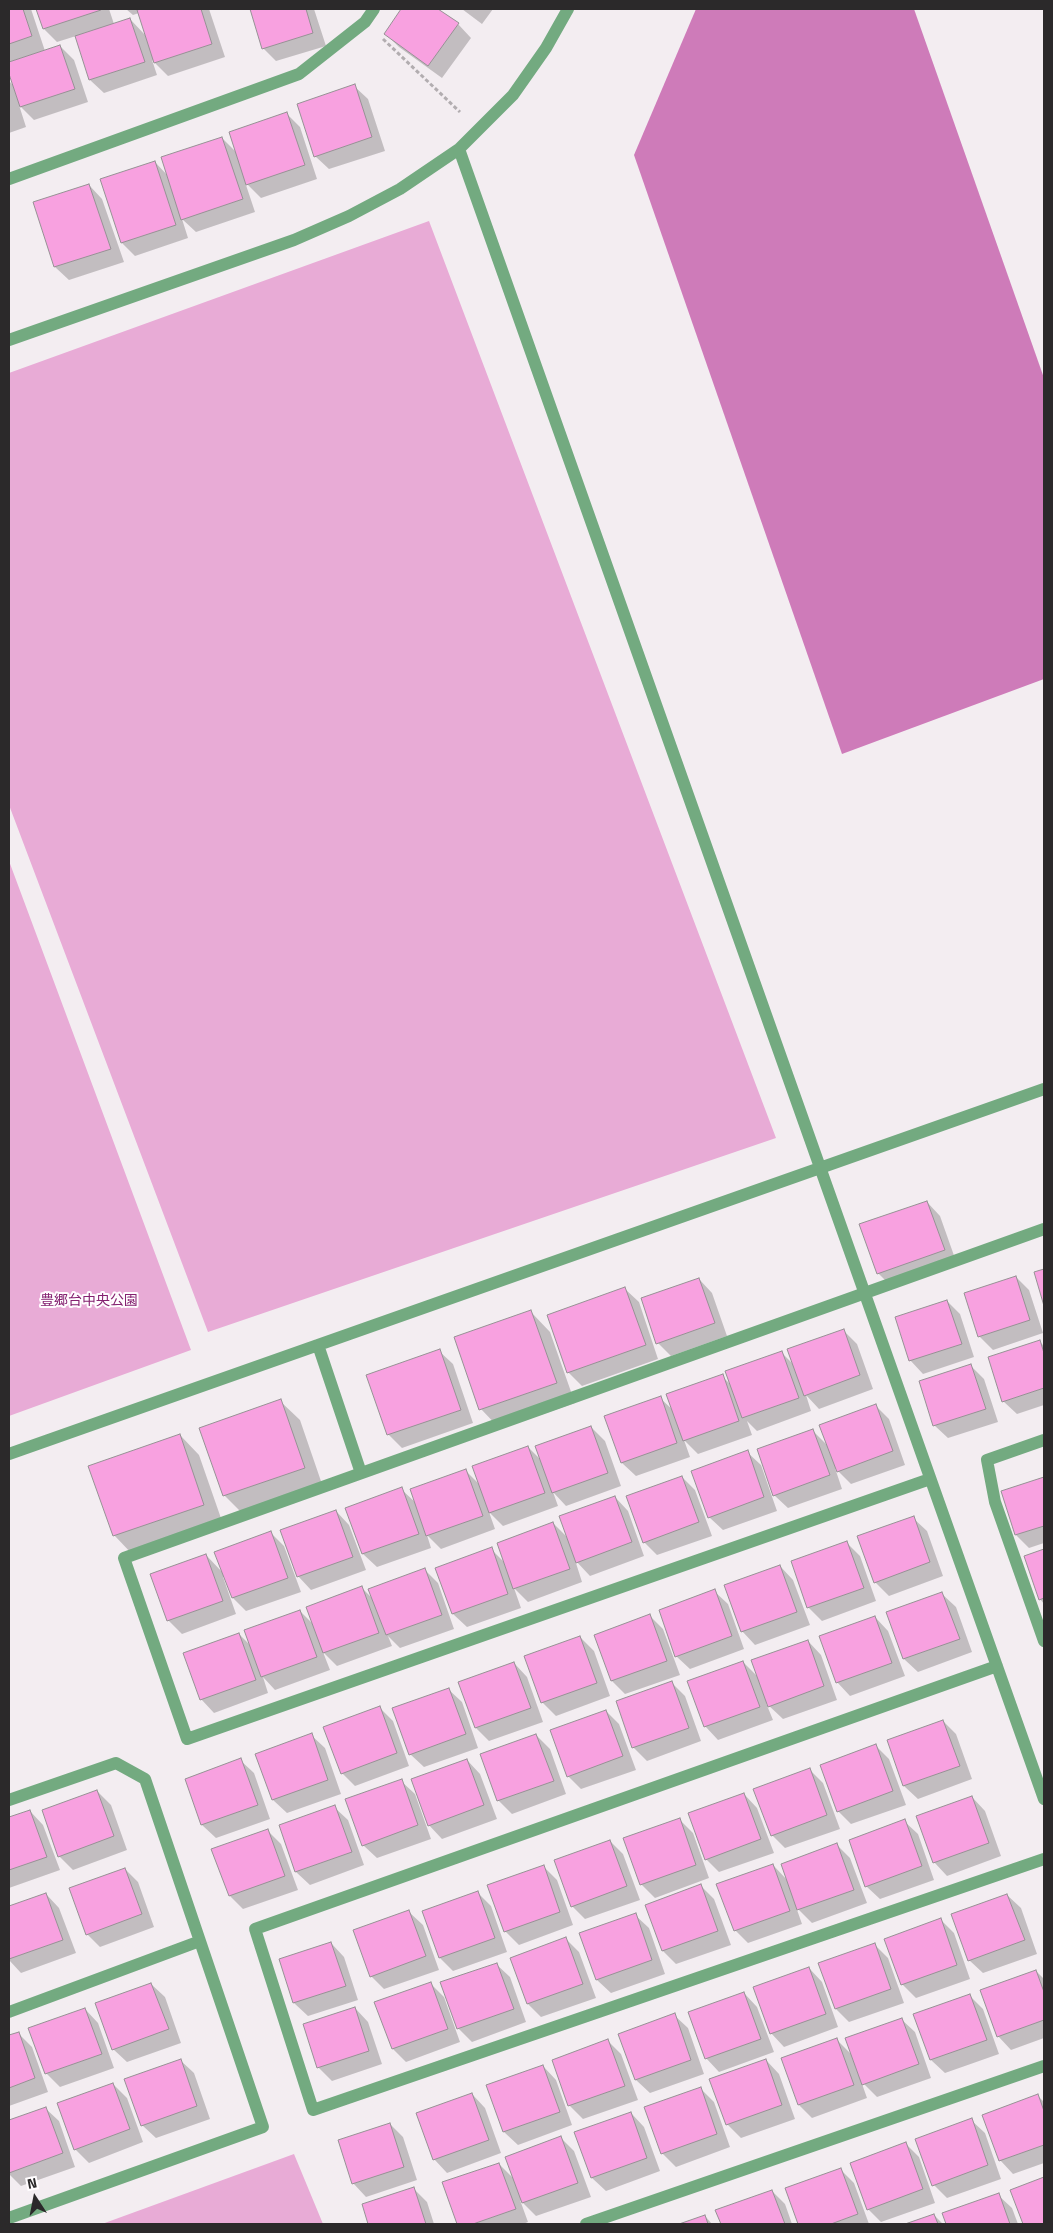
<!DOCTYPE html>
<meta charset="utf-8">
<style>
body{margin:0}
#map{position:relative;width:1053px;height:2233px;overflow:hidden;background:#f3edf1;font-family:"Titillium Web",sans-serif}
canvas{display:block}
.frame{position:absolute;inset:0;border:10px solid #2b292a;pointer-events:none}
.north{position:absolute;left:10px;top:2173px;width:50px;height:50px;-webkit-text-stroke:4px #fffcfe;paint-order:stroke;rotate:349deg;font-size:14px;font-weight:700;line-height:20px;text-align:center;color:#2b292a}
.north::after{content:'';display:block;margin:auto;width:18px;height:22px;background:#2b292a;clip-path:polygon(50% 0,100% 100%,50% 72%,0 100%)}
</style>
<div id="map">
<canvas width="1053" height="2233"></canvas>
<div class="frame"></div>
<div class="north">N</div>
</div>
<script>
const g = document.querySelector('canvas').getContext('2d');
g.lineJoin = 'round';
function fill(path, color) {
  g.fillStyle = color;
  g.fill(path, 'evenodd');
}
function toPath(rows) {
  const path = new Path2D();
  for (const r of rows) {
    path.moveTo(r[0], r[1]);
    for (let i = 2; i < r.length; i += 2) path.lineTo(r[i], r[i + 1]);
  }
  return path;
}
function strokePath(path, color, width, dash) {
  g.strokeStyle = color;
  g.lineWidth = width;
  g.lineCap = dash ? 'butt' : 'round';
  g.setLineDash(dash || []);
  g.stroke(path);
}
function drawText(font, color, halo, rows, align = 'center') {
  g.font = font + ' "Titillium Web","Noto Sans JP",sans-serif';
  g.lineWidth = 4;
  g.setLineDash([]);
  g.textBaseline = 'middle';
  g.strokeStyle = halo;
  g.fillStyle = color;
  for (const [text, x, y, turn = 0] of rows) {
    g.save();
    g.translate(x, y);
    g.rotate((+turn || 0) * Math.PI / 180);
    g.textAlign = isNaN(turn) ? turn : align;
    if (halo) g.strokeText(text, 0, 0);
    g.fillText(text, 0, 0);
    g.restore();
  }
}
fill(toPath([
 [429,221,776,1138,208,1332,9,805,9,373],
 [9,861,191,1350,9,1416],
 [294,2154,323,2224,102,2224]
]), '#e8abd6');
fill(toPath([
 [696,9,914,9,1044,378,1044,679,842,754,634,155]
]), '#ce7bb9');
fill(toPath([
 [9,9,31,9,45,51,60,46,74,60,88,102,34,120,19,105,26,127,9,133,9,81,14,86,9,70],
 [38,9,109,9,114,24,130,19,146,36,139,13,133,15,126,9,209,9,225,57,168,76,152,60,157,75,104,93,90,80,76,36,57,42,44,29],
 [251,9,314,9,326,46,276,61,263,48],
 [403,9,436,9,458,24,471,38,442,78,399,47,385,33],
 [462,9,493,9,482,24],
 [354,86,368,99,385,151,329,169,315,156],
 [287,114,300,127,317,179,261,198,245,182,255,212,196,232,182,219,188,238,135,256,122,243,155,162,168,176,222,138,238,154],
 [89,185,102,199,124,262,69,280,55,267,35,203],
 [927,1202,940,1216,957,1264,891,1286,878,1273],
 [1016,1277,1029,1290,1043,1333,993,1350,979,1336],
 [699,1279,712,1293,727,1336,671,1356,658,1343],
 [625,1289,639,1302,658,1359,582,1386,568,1372],
 [947,1301,960,1314,974,1357,923,1374,910,1360],
 [531,1312,550,1332,575,1403,500,1429,481,1409],
 [843,1330,857,1344,873,1389,819,1409,806,1395,811,1411,757,1431,747,1421,752,1435,698,1454,684,1440,690,1457,636,1476,622,1463,606,1417,660,1398,674,1411,722,1376,731,1385,781,1352,795,1366],
 [1040,1342,1044,1346,1044,1405,1017,1414,1003,1401],
 [439,1351,453,1364,473,1423,402,1448,388,1434],
 [971,1366,984,1379,998,1422,948,1438,934,1425],
 [280,1401,300,1420,323,1487,244,1515,224,1495],
 [876,1406,889,1419,905,1465,851,1484,835,1468,842,1489,788,1508,774,1495,813,1431,829,1447],
 [591,1427,605,1441,621,1486,566,1506,553,1492,558,1506,503,1526,489,1512,495,1529,441,1549,427,1535,431,1548,377,1567,363,1554,347,1508,401,1489,416,1503,465,1470,480,1485,528,1447,542,1461],
 [180,1435,199,1455,223,1524,133,1555,114,1535],
 [747,1452,761,1465,777,1511,723,1530,709,1517],
 [682,1477,695,1490,712,1536,657,1555,644,1542],
 [1044,1478,1044,1543,1029,1548,1016,1535,1002,1492],
 [615,1497,628,1511,644,1556,590,1576,575,1560,582,1582,528,1602,514,1588,521,1608,467,1627,453,1614,437,1568,491,1549,505,1563,553,1523,568,1538],
 [336,1511,349,1525,366,1570,311,1590,298,1576],
 [913,1518,927,1531,943,1576,889,1596,875,1582],
 [271,1533,284,1546,301,1592,246,1611,233,1598,225,1576,223,1577,236,1614,182,1634,168,1620,206,1555,223,1573],
 [846,1542,860,1556,876,1601,822,1621,808,1607],
 [1044,1551,1044,1604,1040,1599,1026,1557],
 [780,1566,793,1580,810,1625,755,1645,742,1631],
 [425,1570,438,1583,454,1629,400,1648,388,1636,392,1646,337,1666,323,1652,330,1670,275,1690,263,1677,268,1693,214,1713,201,1699,239,1634,251,1646,300,1611,314,1625,362,1588,374,1600],
 [714,1591,728,1604,744,1649,690,1669,676,1656],
 [942,1594,956,1607,972,1652,918,1672,904,1659,888,1613],
 [650,1616,663,1629,680,1675,625,1694,612,1681,595,1635],
 [875,1617,888,1631,905,1676,850,1696,837,1682],
 [580,1637,594,1651,610,1696,556,1716,542,1702],
 [808,1641,821,1655,837,1700,783,1719,766,1703,773,1720,718,1740,705,1726,743,1662,759,1678],
 [514,1663,527,1677,543,1722,489,1741,476,1728],
 [671,1682,685,1696,701,1741,647,1761,633,1747],
 [448,1689,462,1702,478,1748,424,1767,410,1754],
 [380,1708,393,1721,409,1766,355,1786,342,1773],
 [606,1711,619,1724,636,1770,581,1789,568,1776],
 [943,1721,956,1734,972,1779,918,1799,904,1786,888,1741],
 [311,1735,325,1748,341,1794,287,1813,273,1800,257,1754],
 [536,1735,550,1749,566,1794,512,1814,498,1800],
 [876,1746,889,1759,906,1805,851,1824,838,1811],
 [240,1760,254,1773,270,1819,216,1838,202,1825,186,1779],
 [467,1760,480,1774,497,1819,442,1839,427,1823],
 [810,1770,823,1783,840,1829,785,1848,772,1835],
 [401,1781,415,1794,431,1839,377,1858,363,1845],
 [97,1791,111,1805,127,1850,73,1870,59,1856],
 [744,1794,757,1808,774,1853,719,1872,706,1859],
 [972,1797,985,1811,1001,1856,947,1876,934,1862],
 [334,1807,348,1820,364,1865,310,1885,296,1872],
 [30,1811,43,1825,60,1870,9,1888,9,1819],
 [679,1819,693,1833,709,1878,655,1898,641,1884],
 [904,1821,918,1834,934,1880,880,1899,866,1886],
 [268,1831,281,1844,298,1890,243,1909,230,1896],
 [610,1841,623,1854,640,1900,585,1919,572,1906],
 [837,1845,850,1858,867,1903,812,1923,796,1907,802,1924,748,1943,735,1930,773,1865,788,1881],
 [543,1866,557,1880,573,1925,519,1945,505,1931],
 [125,1869,138,1882,154,1927,100,1947,87,1934],
 [701,1886,714,1899,731,1945,676,1964,663,1951,646,1905],
 [478,1893,491,1906,507,1952,453,1971,440,1958],
 [46,1894,59,1908,76,1953,21,1973,9,1960,9,1907],
 [1007,1895,1021,1908,1037,1954,983,1973,969,1960],
 [409,1912,423,1925,439,1970,384,1989,371,1976],
 [635,1915,649,1928,665,1974,611,1993,597,1980,581,1934],
 [941,1920,954,1933,970,1979,916,1998,903,1985,886,1939],
 [566,1939,579,1952,596,1998,541,2017,528,2004],
 [331,1943,344,1957,358,2000,308,2016,294,2003,281,1960],
 [874,1944,888,1958,904,2003,849,2022,836,2009,820,1964],
 [496,1964,510,1977,526,2022,472,2042,458,2028],
 [809,1968,822,1982,838,2027,784,2047,771,2033],
 [1036,1971,1044,1979,1044,2038,1011,2050,998,2036],
 [151,1984,165,1997,181,2043,127,2062,113,2049],
 [431,1984,444,1997,460,2042,406,2062,393,2049],
 [744,1993,757,2007,774,2052,719,2072,706,2058],
 [969,1995,983,2009,999,2054,945,2073,931,2060,915,2015],
 [355,2008,368,2022,382,2064,332,2081,318,2067],
 [85,2009,98,2023,114,2068,60,2087,47,2074,30,2028],
 [674,2015,688,2028,704,2074,650,2093,636,2080,620,2034],
 [901,2019,915,2032,931,2078,877,2097,861,2081,867,2098,812,2118,799,2105,837,2040,853,2056],
 [18,2033,32,2047,48,2092,9,2106,9,2037],
 [608,2041,621,2054,638,2100,583,2119,570,2106,553,2060],
 [180,2060,194,2073,210,2119,156,2138,142,2125],
 [766,2060,779,2074,795,2119,741,2138,728,2125,711,2080],
 [543,2066,556,2080,572,2125,518,2145,504,2132],
 [113,2084,127,2098,143,2142,89,2163,75,2149],
 [700,2088,714,2102,730,2147,676,2167,662,2153],
 [472,2094,485,2108,501,2153,447,2173,434,2159],
 [1038,2096,1044,2102,1044,2163,1013,2174,1000,2160],
 [45,2108,59,2121,75,2167,21,2186,9,2174,9,2121],
 [631,2113,644,2127,660,2171,606,2191,592,2178,576,2133],
 [971,2120,985,2133,1001,2179,947,2198,934,2185],
 [390,2124,403,2137,417,2180,366,2197,353,2183],
 [561,2138,574,2151,591,2197,536,2216,520,2200,528,2222,523,2224,459,2224,444,2183,499,2164,515,2180],
 [906,2144,919,2157,935,2203,881,2222,868,2209],
 [841,2170,854,2183,869,2224,799,2224,787,2189],
 [1044,2179,1044,2224,1024,2224,1012,2190],
 [414,2189,427,2202,434,2224,369,2224,363,2205],
 [772,2191,785,2204,792,2224,722,2224,717,2211],
 [998,2195,1012,2208,1018,2224,948,2224,944,2214],
 [934,2215,943,2224,909,2224],
 [705,2216,712,2224,683,2224]
]), '#0003');
const building = toPath([
 [9,9,23,9,32,36,9,44,9,9],
 [36,9,101,9,101,10,43,29,36,9],
 [141,9,201,9,212,44,154,63,137,10,141,9],
 [250,9,306,9,313,33,262,49,250,9],
 [401,9,438,9,459,23,428,66,384,34,401,9],
 [130,18,145,62,89,80,75,36,130,18],
 [60,45,75,89,20,107,9,74,9,62,60,45],
 [355,84,372,137,314,157,297,104,355,84],
 [287,112,305,165,246,185,229,132,287,112],
 [222,137,243,199,181,220,161,157,222,137],
 [155,161,176,225,121,243,100,179,155,161],
 [89,184,111,249,54,267,33,202,89,184],
 [927,1201,945,1250,877,1274,859,1224,927,1201],
 [1044,1269,1044,1306,1034,1272,1044,1269],
 [1016,1276,1030,1320,978,1337,964,1293,1016,1276],
 [699,1278,715,1323,656,1344,641,1298,699,1278],
 [625,1287,646,1345,567,1373,547,1315,625,1287],
 [947,1300,962,1344,909,1361,895,1317,947,1300],
 [531,1310,557,1383,479,1410,454,1337,531,1310],
 [844,1329,860,1375,804,1396,787,1349,844,1329],
 [1040,1340,1044,1353,1044,1388,1002,1402,988,1357,1040,1340],
 [440,1349,461,1410,387,1435,366,1375,440,1349],
 [782,1351,799,1398,742,1418,725,1371,782,1351],
 [971,1364,986,1409,933,1426,919,1381,971,1364],
 [723,1374,739,1421,683,1441,666,1394,723,1374],
 [661,1396,677,1443,621,1463,604,1416,661,1396],
 [281,1399,305,1468,223,1496,199,1428,281,1399],
 [876,1404,893,1451,837,1472,819,1425,876,1404],
 [591,1426,608,1473,552,1493,535,1446,591,1426],
 [813,1429,830,1475,773,1496,757,1449,813,1429],
 [180,1434,204,1505,113,1536,88,1466,180,1434],
 [528,1446,545,1493,489,1513,472,1466,528,1446],
 [748,1450,764,1497,708,1518,691,1471,748,1450],
 [466,1469,483,1516,426,1536,410,1489,466,1469],
 [682,1476,699,1522,643,1543,626,1496,682,1476],
 [1044,1477,1044,1526,1015,1535,1001,1491,1044,1477],
 [402,1487,419,1534,362,1554,345,1508,402,1487],
 [615,1496,632,1542,576,1563,559,1516,615,1496],
 [336,1510,353,1557,297,1577,280,1530,336,1510],
 [914,1516,930,1562,874,1583,857,1536,914,1516],
 [553,1522,570,1569,513,1589,497,1543,553,1522],
 [271,1531,288,1578,232,1598,214,1552,271,1531],
 [847,1541,864,1588,807,1608,791,1561,847,1541],
 [492,1547,508,1594,452,1614,435,1568,492,1547],
 [1044,1549,1044,1598,1039,1600,1024,1556,1044,1549],
 [206,1554,223,1601,167,1621,150,1574,206,1554],
 [780,1565,797,1612,741,1632,724,1585,780,1565],
 [425,1568,442,1615,386,1635,368,1589,425,1568],
 [362,1586,379,1633,323,1653,306,1607,362,1586],
 [715,1589,732,1636,675,1657,659,1610,715,1589],
 [942,1592,960,1639,903,1659,886,1612,942,1592],
 [300,1610,317,1657,261,1677,244,1630,300,1610],
 [650,1614,667,1661,611,1681,594,1635,650,1614],
 [875,1616,892,1663,836,1683,819,1636,875,1616],
 [239,1633,256,1680,200,1700,183,1653,239,1633],
 [580,1636,597,1683,541,1703,524,1656,580,1636],
 [808,1640,824,1686,768,1707,751,1660,808,1640],
 [743,1661,760,1707,704,1727,687,1681,743,1661],
 [514,1662,531,1708,475,1728,458,1682,514,1662],
 [672,1681,689,1728,632,1748,616,1701,672,1681],
 [449,1688,466,1734,409,1755,392,1708,449,1688],
 [380,1706,397,1753,341,1774,323,1727,380,1706],
 [606,1710,623,1756,567,1777,550,1730,606,1710],
 [943,1720,960,1766,903,1786,887,1740,943,1720],
 [312,1733,328,1780,272,1800,255,1754,312,1733],
 [536,1734,554,1781,497,1801,480,1754,536,1734],
 [876,1744,893,1791,837,1812,820,1765,876,1744],
 [241,1758,258,1805,201,1825,185,1779,241,1758],
 [467,1759,484,1805,428,1826,411,1779,467,1759],
 [810,1768,827,1815,771,1836,753,1789,810,1768],
 [402,1779,418,1825,362,1846,345,1799,402,1779],
 [97,1790,114,1836,58,1857,42,1810,97,1790],
 [744,1793,761,1839,705,1860,688,1813,744,1793],
 [972,1796,989,1843,933,1863,916,1816,972,1796],
 [335,1805,352,1852,295,1872,279,1825,335,1805],
 [30,1810,47,1857,9,1870,9,1817,30,1810],
 [680,1818,696,1865,640,1885,623,1838,680,1818],
 [905,1819,922,1866,865,1887,849,1840,905,1819],
 [268,1829,285,1876,229,1896,211,1849,268,1829],
 [610,1840,627,1886,571,1907,554,1860,610,1840],
 [837,1843,854,1890,797,1910,781,1864,837,1843],
 [773,1864,790,1911,734,1931,716,1884,773,1864],
 [544,1865,560,1912,504,1932,487,1885,544,1865],
 [125,1868,142,1914,86,1935,69,1888,125,1868],
 [701,1884,718,1931,662,1951,645,1905,701,1884],
 [478,1891,495,1938,439,1958,422,1911,478,1891],
 [46,1893,63,1940,9,1959,9,1906,46,1893],
 [1007,1894,1025,1940,968,1961,951,1914,1007,1894],
 [409,1910,426,1956,370,1977,353,1930,409,1910],
 [636,1913,652,1960,596,1980,579,1933,636,1913],
 [941,1918,957,1965,901,1985,884,1939,941,1918],
 [566,1937,583,1984,527,2004,510,1958,566,1937],
 [331,1942,346,1986,293,2003,279,1959,331,1942],
 [875,1943,891,1989,835,2009,818,1963,875,1943],
 [497,1963,514,2009,457,2029,440,1982,497,1963],
 [809,1967,826,2014,770,2034,753,1987,809,1967],
 [1036,1970,1044,1992,1044,2020,997,2037,980,1990,1036,1970],
 [431,1982,448,2029,392,2049,374,2002,431,1982],
 [151,1983,169,2029,112,2050,95,2003,151,1983],
 [744,1992,761,2039,705,2059,688,2012,744,1992],
 [970,1994,987,2040,930,2060,913,2014,970,1994],
 [355,2007,369,2051,317,2068,303,2024,355,2007],
 [85,2008,102,2054,45,2074,28,2028,85,2008],
 [675,2013,691,2060,635,2080,618,2034,675,2013],
 [902,2018,919,2064,862,2085,845,2038,902,2018],
 [19,2032,35,2078,9,2088,9,2035,19,2032],
 [837,2038,854,2085,798,2105,781,2058,837,2038],
 [608,2039,625,2086,568,2106,552,2060,608,2039],
 [181,2059,197,2106,141,2126,124,2079,181,2059],
 [766,2059,782,2105,726,2125,709,2079,766,2059],
 [543,2065,560,2112,503,2132,486,2085,543,2065],
 [113,2083,130,2129,74,2150,57,2103,113,2083],
 [701,2087,717,2134,661,2154,644,2107,701,2087],
 [472,2093,489,2140,433,2160,416,2113,472,2093],
 [1038,2094,1044,2111,1044,2145,999,2161,982,2115,1038,2094],
 [46,2107,63,2153,9,2173,9,2120,46,2107],
 [631,2112,647,2158,591,2178,574,2132,631,2112],
 [972,2118,988,2165,932,2186,915,2139,972,2118],
 [390,2123,404,2167,352,2184,338,2140,390,2123],
 [561,2136,578,2183,522,2203,505,2157,561,2136],
 [906,2142,923,2189,867,2210,850,2163,906,2142],
 [499,2163,516,2209,473,2224,457,2224,442,2182,499,2163],
 [841,2168,858,2214,831,2224,798,2224,785,2188,841,2168],
 [1044,2177,1044,2224,1023,2224,1010,2190,1044,2177],
 [414,2187,426,2224,368,2224,362,2204,414,2187],
 [772,2190,785,2224,721,2224,715,2210,772,2190],
 [999,2193,1010,2224,946,2224,942,2213,999,2193],
 [934,2214,938,2224,905,2224,934,2214],
 [705,2215,708,2224,679,2224,705,2215]
]);
fill(building, '#f8a1e0');
strokePath(building, '#969194', 1);
strokePath(toPath([
 [383,39,460,112]
]), '#b2adb0', 3, [4, 2.5]);
strokePath(toPath([
 [459,149,1044,1799],
 [9,179,299,74,365,22,374,9],
 [9,340,294,240,349,216,400,189,459,149,513,95,546,48,568,9],
 [318,1345,361,1473],
 [1044,1440,987,1460,995,1502,1044,1641],
 [9,1454,1044,1089],
 [930,1479,187,1739,124,1558,1044,1229],
 [997,1666,255,1929,313,2110,1044,1859],
 [9,1800,116,1763,145,1779,263,2127,9,2218],
 [9,2012,200,1941],
 [586,2224,1044,2066]
]), '#73aa80', 12);
drawText('14px', '#852271', '#fffcfe', [
 ["豊郷台中央公園",89,1302]
]);
</script>
